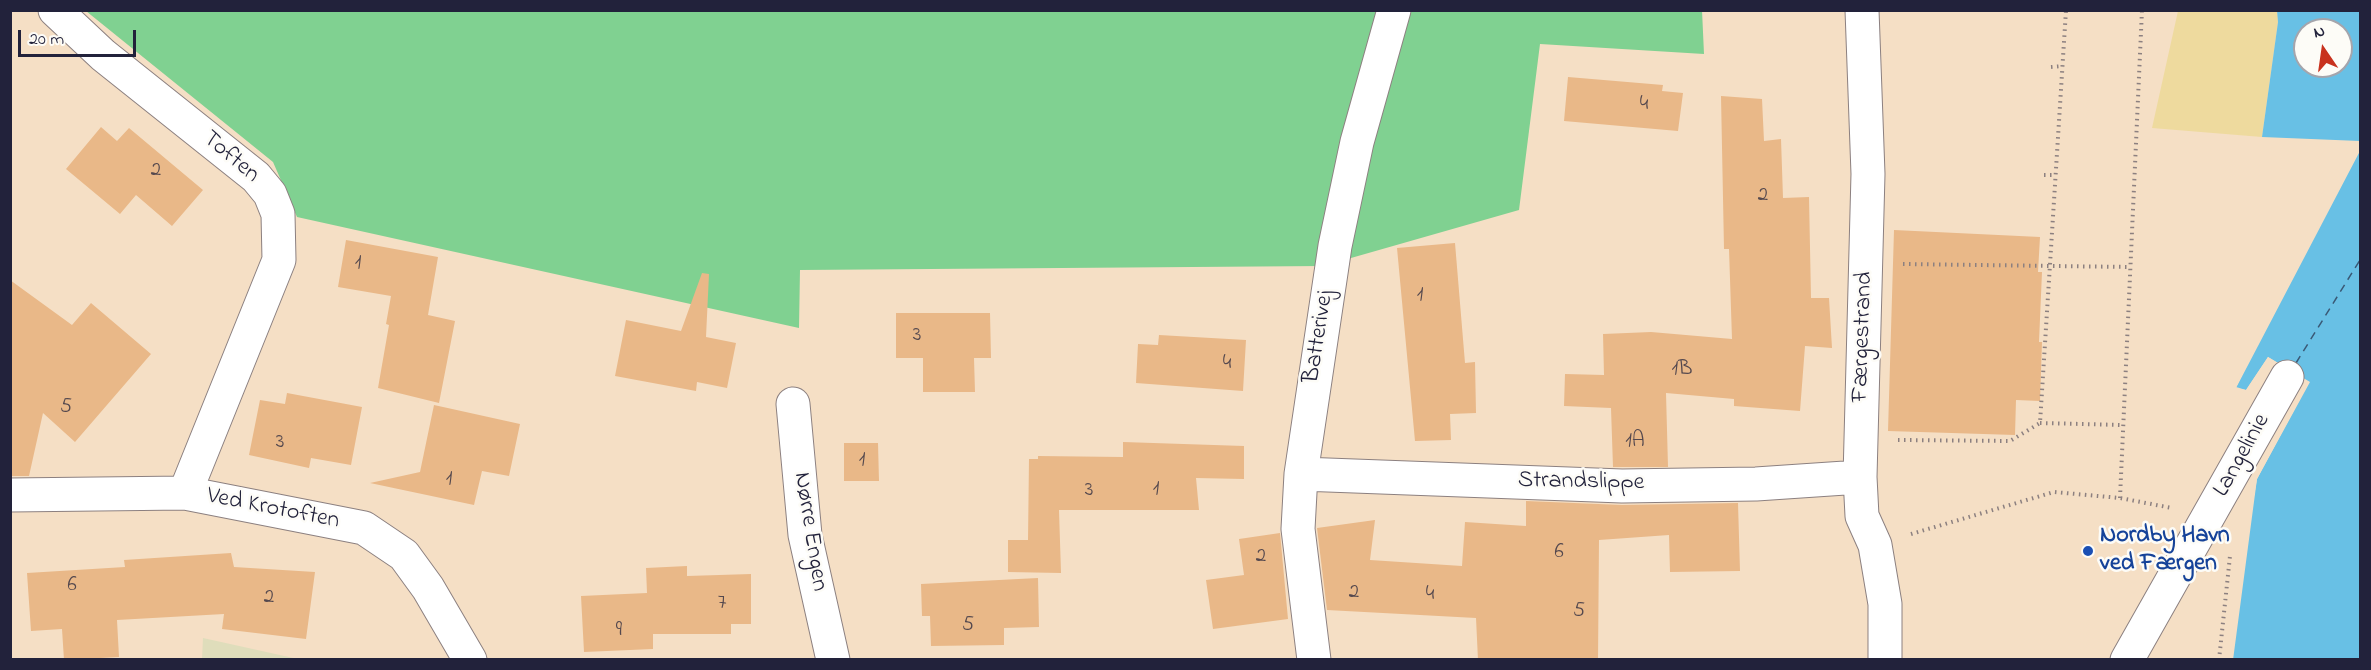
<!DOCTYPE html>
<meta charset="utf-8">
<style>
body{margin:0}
#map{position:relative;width:2371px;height:670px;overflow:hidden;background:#f5dfc5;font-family:"Indie Flower",sans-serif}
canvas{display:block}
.frame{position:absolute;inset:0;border:12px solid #22223b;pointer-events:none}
.north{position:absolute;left:2293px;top:18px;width:60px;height:60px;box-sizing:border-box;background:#fdfcf7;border:2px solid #a5a5ac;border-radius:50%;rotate:347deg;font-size:16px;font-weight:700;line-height:24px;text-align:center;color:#22223b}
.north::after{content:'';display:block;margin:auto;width:21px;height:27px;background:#c8321e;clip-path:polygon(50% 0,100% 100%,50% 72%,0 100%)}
.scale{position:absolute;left:18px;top:30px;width:118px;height:27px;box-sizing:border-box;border:3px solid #22223b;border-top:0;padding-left:8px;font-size:18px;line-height:21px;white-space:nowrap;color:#22223b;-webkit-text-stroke:4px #fdfcf7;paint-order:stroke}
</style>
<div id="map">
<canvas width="2371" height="670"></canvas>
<div class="frame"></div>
<div class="north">N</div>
<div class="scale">20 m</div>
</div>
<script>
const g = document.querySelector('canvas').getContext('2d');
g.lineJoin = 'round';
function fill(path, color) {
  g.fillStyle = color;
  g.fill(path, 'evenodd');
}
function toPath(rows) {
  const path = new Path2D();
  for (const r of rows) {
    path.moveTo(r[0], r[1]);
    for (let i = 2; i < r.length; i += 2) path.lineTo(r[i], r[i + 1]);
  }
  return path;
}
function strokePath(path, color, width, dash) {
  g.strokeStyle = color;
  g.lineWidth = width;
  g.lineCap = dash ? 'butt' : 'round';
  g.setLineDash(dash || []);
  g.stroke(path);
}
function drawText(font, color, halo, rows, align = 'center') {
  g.font = font + ' "Indie Flower",sans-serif';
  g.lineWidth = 5;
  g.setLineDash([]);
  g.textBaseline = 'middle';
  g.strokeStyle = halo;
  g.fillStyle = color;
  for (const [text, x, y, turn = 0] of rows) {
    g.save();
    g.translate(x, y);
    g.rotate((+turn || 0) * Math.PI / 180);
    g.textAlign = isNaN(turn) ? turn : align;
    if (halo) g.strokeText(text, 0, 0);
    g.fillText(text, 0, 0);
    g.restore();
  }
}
fill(toPath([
 [203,638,298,659,202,659]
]), '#dfddbb');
fill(toPath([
 [1702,10,1704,54,1540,44,1519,210,1323,266,800,270,799,328,297,217,273,162,86,11]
]), '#80d191');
fill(toPath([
 [2178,11,2277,11,2278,22,2262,137,2152,128]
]), '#eeda9e');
fill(toPath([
 [2277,11,2360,11,2360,141,2262,137,2278,22],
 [2305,30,2341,30,2341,66,2305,66],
 [2360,151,2360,659,2233,660,2257,479,2309,382,2268,357,2246,390,2236,388]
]), '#68c0e5');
fill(toPath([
 [2322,217,2236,387,2246,390,2268,357,2310,382,2257,479,2253,502,2250,500,2255,478,2306,383,2269,361,2248,393,2235,391,2233,387]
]), '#f5dfc5');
strokePath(toPath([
 [2296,363,2360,260]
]), '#3a5976', 1.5, [8, 6]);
fill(toPath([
 [1568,77,1663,85,1662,91,1683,93,1678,131,1564,121],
 [1721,96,1762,99,1764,141,1781,139,1783,198,1809,197,1811,298,1829,298,1832,348,1805,346,1800,411,1734,406,1734,399,1666,393,1668,467,1613,467,1611,408,1564,406,1565,374,1604,375,1603,334,1651,332,1732,339,1729,249,1724,249],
 [101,127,117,141,129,128,203,190,172,226,136,195,120,214,66,169],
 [1894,230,2040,237,2038,272,2042,272,2039,342,2042,342,2040,401,2016,400,2015,435,1888,431],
 [346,240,438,257,428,315,455,321,439,403,378,388,389,325,386,324,391,296,338,287],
 [1455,243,1465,363,1475,362,1476,413,1450,414,1451,440,1415,441,1397,248],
 [702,273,709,274,706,337,736,343,727,388,697,382,696,391,615,376,626,320,681,331],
 [10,280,72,325,91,303,151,354,75,442,43,413,29,476,10,476],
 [896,313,990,313,991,358,974,358,975,392,923,392,923,358,896,358],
 [1159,335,1246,340,1243,391,1136,383,1138,344,1158,345],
 [287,393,362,407,351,465,311,458,309,468,249,455,260,400,285,404],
 [434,405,520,424,509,476,482,471,474,505,370,483,420,472],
 [1123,442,1244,446,1244,479,1196,478,1199,510,1059,510,1061,573,1008,572,1008,540,1028,540,1029,459,1038,459,1038,456,1123,457],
 [844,443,878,443,879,481,844,481],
 [1526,501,1622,505,1738,503,1740,571,1670,572,1669,535,1599,540,1598,660,1478,660,1476,618,1327,610,1317,528,1375,520,1370,560,1462,566,1465,522,1526,526],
 [1280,533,1288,619,1213,629,1206,580,1244,575,1239,539],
 [231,553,234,567,315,572,306,639,222,629,224,614,117,620,119,657,64,660,62,629,31,631,27,573,125,567,124,560],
 [687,566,687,576,751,574,751,624,731,624,731,634,653,634,653,649,584,652,581,596,647,593,646,568],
 [1038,578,1039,627,1004,628,1004,645,931,646,930,616,922,616,921,584]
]), '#e9b888');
const minor = toPath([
 [55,10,103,55,256,177,270,194,278,214,279,260,185,493],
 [1862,10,1868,174,1860,477,1862,516,1875,545,1885,604,1885,660],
 [793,404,805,535,833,660],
 [1301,474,1622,486,1756,484,1860,477],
 [10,495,185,493,364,528,404,555,428,588,470,660],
 [1314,660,1298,529,1301,474,1335,246,1357,142,1394,10]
]);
const tertiary = toPath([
 [2127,660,2287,377]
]);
strokePath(minor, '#8c8080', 35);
strokePath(tertiary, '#8c8080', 35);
strokePath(toPath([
 [2051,67,2063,66],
 [2044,175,2055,175],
 [1903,264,2130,267],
 [2040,423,2123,425],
 [1898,440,2010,441,2040,423,2066,10],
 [2120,498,2142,10],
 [1911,534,2054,492,2120,498,2172,508],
 [2219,660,2230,556]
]), '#8c8080', 4, [1.5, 4.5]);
strokePath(minor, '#fff', 33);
strokePath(tertiary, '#fff', 33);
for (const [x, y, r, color] of [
 [2088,551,6,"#1a4fb4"]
]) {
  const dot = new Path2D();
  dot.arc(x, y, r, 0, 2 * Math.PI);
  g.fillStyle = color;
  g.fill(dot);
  strokePath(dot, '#fdfcf7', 2);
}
drawText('21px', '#54484e', null, [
 ["4",1644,106],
 ["2",156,172],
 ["2",1763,197],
 ["1",358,265],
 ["1",1420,297],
 ["3",917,337],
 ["4",1227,365],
 ["1B",1682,371],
 ["5",66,409],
 ["1A",1635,443],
 ["3",280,444],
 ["1",862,462],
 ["1",449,481],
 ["1",1156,491],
 ["3",1089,492],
 ["6",1559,554],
 ["2",1261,558],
 ["6",72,587],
 ["2",1354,594],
 ["4",1430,596],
 ["2",269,599],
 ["7",722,605],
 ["5",1579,613],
 ["5",968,627],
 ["9",619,632]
]);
drawText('24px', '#22223b', '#fdfcf7', [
 ["Toften",230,158,40],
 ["Batterivej",1320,337,-81],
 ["Færgestrand",1864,337,-88],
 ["Langelinie",2243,456,-61],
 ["Strandslippe",1581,483,1],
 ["Ved Krotoften",273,510,11],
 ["Nørre Engen",809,532,81]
]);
drawText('bold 24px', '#164399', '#fdfcf7', [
 ["Nordby Havn",2100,537],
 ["ved Færgen",2100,565]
], 'left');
</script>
